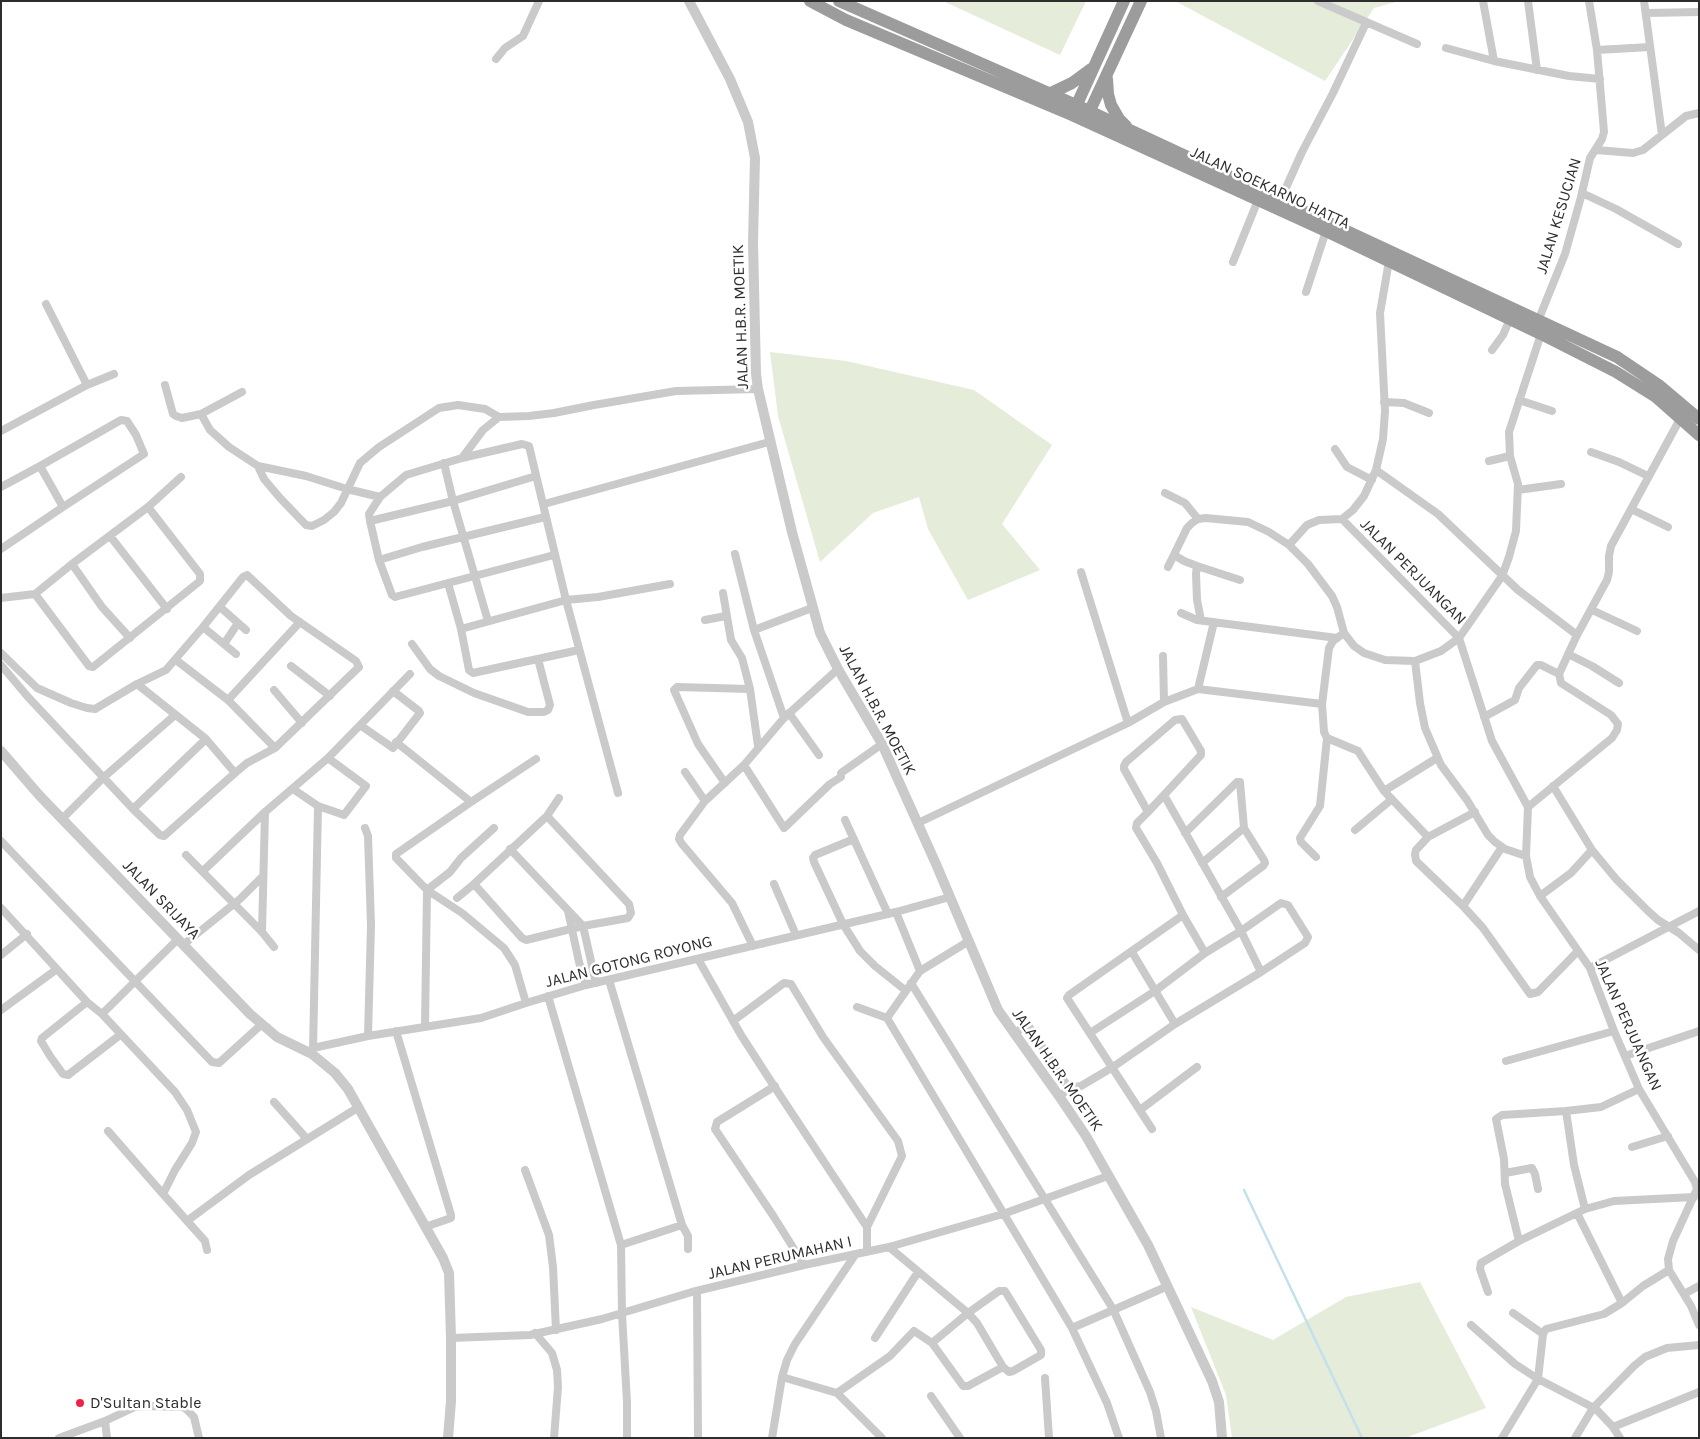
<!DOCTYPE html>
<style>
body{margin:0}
#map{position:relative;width:1700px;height:1439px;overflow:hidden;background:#fff;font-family:Karla,sans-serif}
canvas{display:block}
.frame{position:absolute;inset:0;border:2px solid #2d2d2d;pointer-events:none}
</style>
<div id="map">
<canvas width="1700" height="1439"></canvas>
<div class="frame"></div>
</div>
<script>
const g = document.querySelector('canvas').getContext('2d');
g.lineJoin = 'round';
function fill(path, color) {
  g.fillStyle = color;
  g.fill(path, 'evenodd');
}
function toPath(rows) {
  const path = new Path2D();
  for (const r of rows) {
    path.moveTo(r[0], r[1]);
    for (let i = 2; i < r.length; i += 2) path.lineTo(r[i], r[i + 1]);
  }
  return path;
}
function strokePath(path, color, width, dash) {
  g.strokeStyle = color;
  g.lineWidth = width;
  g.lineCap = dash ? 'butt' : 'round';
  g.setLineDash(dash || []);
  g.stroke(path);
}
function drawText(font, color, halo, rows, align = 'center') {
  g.font = font + ' Karla,sans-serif';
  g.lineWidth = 5;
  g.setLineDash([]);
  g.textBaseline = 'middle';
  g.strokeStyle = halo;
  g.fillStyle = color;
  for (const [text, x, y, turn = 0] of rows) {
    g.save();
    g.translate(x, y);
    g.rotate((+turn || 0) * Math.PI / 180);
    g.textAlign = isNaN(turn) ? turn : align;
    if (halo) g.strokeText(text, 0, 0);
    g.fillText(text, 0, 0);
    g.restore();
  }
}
fill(toPath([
 [943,1,1086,1,1060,55],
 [1175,1,1399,1,1374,8,1325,81],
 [770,352,846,361,974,390,1052,445,1002,524,1040,570,968,600,928,529,919,497,873,513,820,562,778,416],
 [1420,1282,1486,1408,1405,1438,1232,1438,1226,1395,1191,1307,1273,1340,1346,1297]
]), '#e5ecd9');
strokePath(toPath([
 [1244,1190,1362,1438]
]), '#c3e1ed', 2.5);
strokePath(toPath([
 [1318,1,1417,44],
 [1483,1,1494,61],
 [1528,1,1537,70],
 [1644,1,1662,135],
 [1646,13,1699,12],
 [1446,48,1494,61,1569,76,1600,79],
 [1597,50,1650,47],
 [496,59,505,48,523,36,539,1],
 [1596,150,1633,153,1643,150,1686,116,1699,113],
 [1582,193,1616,209,1678,244],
 [1280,201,1302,152,1333,93,1366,23],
 [1233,262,1258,200],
 [1306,292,1326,231],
 [46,304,87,385],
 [1538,321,1565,254,1581,197,1590,158,1602,139,1604,132,1597,50,1589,1],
 [1492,350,1503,335,1510,319],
 [165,385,173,414,176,416,182,418,201,414],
 [242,392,201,414,210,430,229,447,258,466,306,476,347,489,380,497],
 [1519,400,1552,411],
 [1384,402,1404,403,1429,413],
 [1,431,87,385,114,374],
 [1335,449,1347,467,1372,480],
 [1591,452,1619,462,1648,476],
 [462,458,483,430,499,417],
 [1489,461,1510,456],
 [444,463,453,501,488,621],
 [40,466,121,420,127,421,136,435,144,454,63,507],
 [258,466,264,479,280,498,306,525,312,526,324,520,334,512,341,503,360,463,379,447,439,408,458,405,485,409,499,417,529,416,554,413,594,405,676,391,758,389],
 [1376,470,1438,514,1518,590,1577,635],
 [1,487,40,466,63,507,1,549],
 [1518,490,1561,484],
 [1165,493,1185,503,1198,519],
 [544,504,769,442],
 [1631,509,1668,527],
 [1342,519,1459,638,1492,741,1528,807,1526,856,1530,877,1540,896,1590,968,1614,1031,1639,1089,1695,1182,1697,1189,1673,1241,1668,1259,1669,1270,1691,1306,1699,1325],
 [370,521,453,501,536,476],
 [110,536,167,609],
 [1289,545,1307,525,1319,520,1342,519,1353,510,1364,496,1376,470,1383,439,1385,411,1380,313,1389,261],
 [735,554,754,630,784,718],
 [554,555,395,597,392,595,379,560,370,521,369,514,380,497,406,475,462,458,522,444,529,446,566,600,618,793],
 [1174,555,1184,561,1197,566,1196,574,1197,600,1201,620],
 [379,560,422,547,545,517],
 [72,564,102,607,130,638],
 [1197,566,1240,580],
 [1168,567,1187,528,1192,523,1198,519,1206,518,1248,522,1269,532,1289,545,1308,564,1332,596,1337,607,1344,633,1354,646,1364,653,1385,660,1415,661,1441,651,1459,638,1502,576,1509,557,1516,531,1518,484,1510,456,1509,432,1541,334],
 [1081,572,1128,723,1164,702,1198,689,1322,704],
 [448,583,461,629,469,670,473,673,579,650],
 [723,593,731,640,742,658,750,689,758,746],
 [35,594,89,666,93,667,200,581,200,574,148,507],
 [1,598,35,594,72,564,148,507,181,477],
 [220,607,246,630],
 [1592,610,1637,631],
 [1181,613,1197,620,1337,638],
 [705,620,726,616],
 [203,627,236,654],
 [461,629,566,600,598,597,670,584],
 [754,630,812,608],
 [1344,633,1333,641,1329,648,1322,704,1324,732,1327,738,1358,751,1384,791],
 [224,644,238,623],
 [412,644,430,669,439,676,474,693,528,712,544,712,548,710,550,705,538,659],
 [1,653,37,688,71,703,87,708,95,709,137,684,166,670,203,627,243,577,247,575,291,616,356,661,359,667,275,748,247,763,235,773,164,836,160,835,133,809,28,697,1,665],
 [1568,654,1592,666,1619,683],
 [1163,656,1164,702],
 [176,660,228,700,275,748],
 [1415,661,1420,703,1425,728,1441,765,1467,800,1488,835,1495,842,1505,849,1526,856],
 [291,666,330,696],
 [137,684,206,739,235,773],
 [1198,689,1214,622],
 [274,690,302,723],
 [228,700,300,622],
 [789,713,819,755],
 [1484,717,1515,700,1519,688,1537,665,1541,665,1559,674],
 [360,725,393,748,420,713,419,711,393,691],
 [396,742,471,802],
 [744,765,784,828,830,784,841,777,841,773,882,744],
 [685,772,705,801],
 [725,783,698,744,674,690,677,687,750,689],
 [1553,786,1592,850,1616,879,1648,911,1658,920,1679,933,1699,950],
 [293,789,318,806,344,815,366,786,328,758],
 [1164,795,1241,931,1261,972],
 [1528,807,1612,738,1617,730,1618,724,1611,715,1561,683,1559,674,1577,635,1607,580,1609,572,1609,556,1611,546,1680,419],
 [133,809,206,739],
 [1148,812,1124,769,1124,766,1126,762,1175,720,1182,719,1201,751,1201,755,1164,795,1148,812,1137,823,1136,828,1157,863,1183,915,1205,953],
 [1475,812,1428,837,1416,850,1415,854,1416,861,1463,906,1483,928,1530,994,1538,992,1578,951],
 [547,816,629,904,631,913,628,918,583,926,526,940,522,938,474,884,547,816,559,798],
 [62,819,104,777,175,715],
 [845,820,888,914],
 [918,823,1128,723],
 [365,828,368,836,371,925,368,1036],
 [494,828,461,858,450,872,427,890,462,913,504,948,515,965,526,1003],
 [1355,830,1392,799],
 [1185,833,1237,782,1240,782,1244,828,1264,860,1265,863,1263,866,1221,897],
 [1428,837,1384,791,1437,758],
 [854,839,815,855,813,858,814,862,843,924,860,951,875,966,905,990],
 [1,841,212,1062,219,1063,262,1024],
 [510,849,583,926,596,983],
 [186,855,262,932,274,947],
 [1316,857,1301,842,1300,838,1320,806,1327,738],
 [1202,863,1244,828],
 [203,871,265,812,328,758,410,674],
 [774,884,796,935],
 [1540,896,1571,873,1592,850],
 [457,898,474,884],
 [1463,906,1502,847],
 [1,908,87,1002,102,1014,175,1092,187,1110,196,1132,192,1143,175,1170,163,1194,205,1241,207,1250],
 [568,911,579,962,586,985],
 [896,912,920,971],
 [262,932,265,812],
 [969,941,920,971,887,1018,1072,1328,1107,1403,1119,1438],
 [183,945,240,899,263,876],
 [753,946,732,903,682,844,679,839,680,835,705,801,744,765,784,718,838,669],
 [1132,952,1175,1024],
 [1,955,27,934],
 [698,959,741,1035,772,1083,867,1227],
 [1590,968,1699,911],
 [609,980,682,1225,621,1245],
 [911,983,1113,1309,1150,1392,1156,1411,1161,1438],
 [548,996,621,1245,622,1314,627,1402,627,1438],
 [87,1002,42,1038,41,1041,50,1056,63,1074,68,1075,120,1035],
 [857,1007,887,1018],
 [1,1010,57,969],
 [102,1014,177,940],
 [733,1021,784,983,791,984,823,1037,898,1141,902,1156,867,1227,867,1252],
 [425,1027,427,890,396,858,396,854,471,802,536,759],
 [396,1031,451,1215,451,1218,425,1227],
 [1014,1034,1026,1025,1028,1025,1074,1096],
 [313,1048,368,1036,481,1018,526,1003,586,985,896,912,950,897],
 [313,1051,318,806],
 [1625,1056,1699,1031],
 [1506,1061,1614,1031],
 [775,1086,717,1122,715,1129,774,1217,804,1265],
 [1059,1096,1073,1087,1081,1086,1113,1067,1175,1024,1261,972,1305,943,1308,937,1288,905,1281,903,1241,931,1205,953,1155,991,1090,1033],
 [274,1102,307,1139],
 [1140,1110,1197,1067],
 [1152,1129,1067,998,1069,995,1183,915],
 [108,1131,163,1194],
 [1632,1147,1668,1136],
 [525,1170,549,1235,553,1267,556,1330],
 [1505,1173,1532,1168,1535,1174,1538,1189],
 [1585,1209,1574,1165,1566,1111,1601,1107,1639,1089],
 [1577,1213,1622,1303],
 [187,1221,249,1175,359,1107],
 [682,1225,688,1236,688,1249],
 [1519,1241,1505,1184,1504,1159,1496,1119,1502,1115,1566,1111],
 [697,1291,698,1438],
 [1488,1292,1480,1269,1481,1263,1519,1241,1585,1209,1614,1201,1694,1197],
 [1684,1294,1699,1286],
 [1513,1313,1543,1334],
 [1471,1325,1515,1364,1538,1379,1596,1409,1613,1427,1620,1438],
 [1072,1328,1168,1286],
 [535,1333,552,1353,557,1370,558,1387,554,1438],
 [451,1338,530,1335,602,1319,692,1292,804,1265,889,1247,1003,1214,1108,1176],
 [875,1338,918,1272],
 [932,1343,968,1313,977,1323,1003,1367],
 [782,1377,837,1393,882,1438],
 [1045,1378,1049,1438],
 [837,1393,890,1356,914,1331,932,1343,963,1386,968,1386,1003,1367,1009,1372,1013,1371,1041,1355,1041,1350,1005,1291,999,1291,968,1313,889,1247],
 [931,1396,960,1438],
 [1613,1427,1699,1392],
 [59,1438,105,1421],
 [107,1438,105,1421,135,1407,145,1406,182,1407,186,1409,194,1417,199,1438],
 [772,1438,782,1377,787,1360,795,1344,855,1255],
 [1502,1438,1538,1379,1543,1334,1546,1329,1604,1314,1622,1303,1643,1286,1669,1270],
 [1575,1438,1593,1408,1634,1366,1645,1357,1667,1348,1699,1345]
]), '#cacaca', 8);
strokePath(toPath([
 [689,1,730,79,748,122,755,158,753,242,756,374,758,389,792,532,820,633,838,669,882,744,936,864,998,1010,1059,1096,1086,1136,1148,1245,1212,1381,1219,1402,1222,1438],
 [1,751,39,795,250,1014,277,1037,312,1054,335,1073,348,1089,443,1258,449,1273,451,1338,451,1401,448,1438]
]), '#cacaca', 10);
strokePath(toPath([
 [810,1,846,20,1072,115,1326,231,1541,334,1616,372,1656,397,1699,435],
 [839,1,1076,105,1617,357,1660,386,1699,419],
 [1107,79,1108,94,1111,105,1119,119,1126,126],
 [1051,93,1072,83,1091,69],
 [1073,113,1124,1],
 [1086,119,1141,1]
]), '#9c9c9c', 12);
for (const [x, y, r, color] of [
 [80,1403,5,"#f12246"]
]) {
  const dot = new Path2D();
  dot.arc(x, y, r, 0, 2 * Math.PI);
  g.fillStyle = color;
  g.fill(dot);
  strokePath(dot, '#fff', 2);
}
drawText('16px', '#2d2d2d', '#fff', [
 ["JALAN SOEKARNO HATTA",1270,188,25],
 ["JALAN KESUCIAN",1559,216,-73],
 ["JALAN H.B.R. MOETIK",741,317,-92],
 ["JALAN PERJUANGAN",1413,572,45],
 ["JALAN H.B.R. MOETIK",877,710,62],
 ["JALAN SRIJAYA",161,900,46],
 ["JALAN GOTONG ROYONG",629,962,-14],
 ["JALAN PERJUANGAN",1628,1025,66],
 ["JALAN H.B.R. MOETIK",1057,1070,55],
 ["JALAN PERUMAHAN I",780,1258,-13]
]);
drawText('16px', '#2d2d2d', '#fff', [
 ["D'Sultan Stable",90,1403]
], 'left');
</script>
